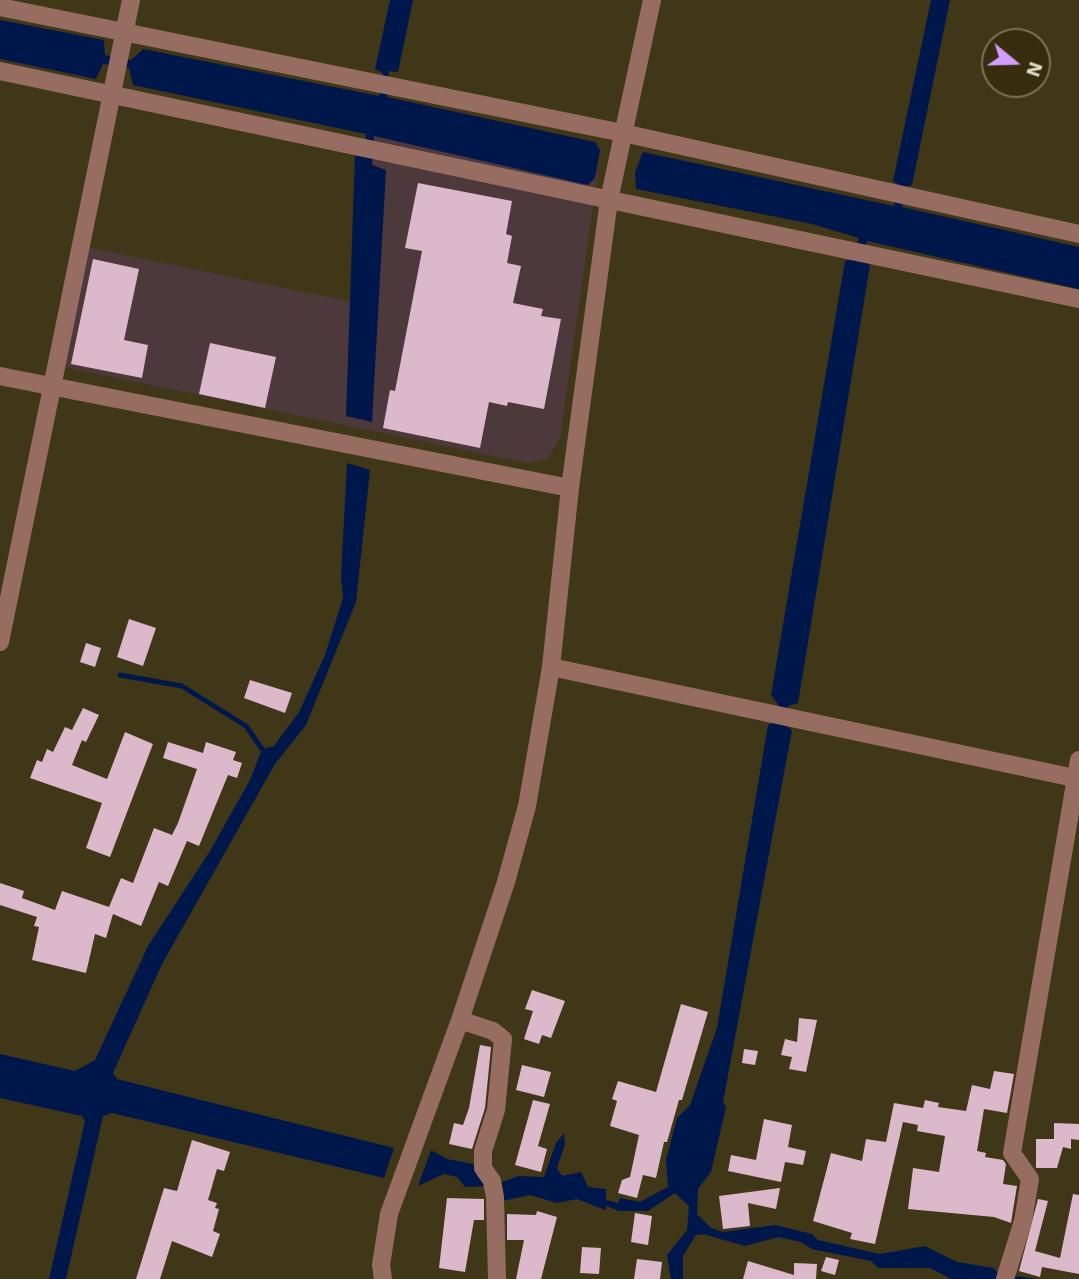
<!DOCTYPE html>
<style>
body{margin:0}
#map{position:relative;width:1079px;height:1279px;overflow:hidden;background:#403618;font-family:"Work Sans",sans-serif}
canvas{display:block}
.north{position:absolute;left:981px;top:28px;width:70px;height:70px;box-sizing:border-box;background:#362c0e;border:2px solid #7a7259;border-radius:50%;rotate:109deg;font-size:19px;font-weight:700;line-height:28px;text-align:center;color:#e0dac9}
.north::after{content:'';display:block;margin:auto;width:24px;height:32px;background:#d49cfb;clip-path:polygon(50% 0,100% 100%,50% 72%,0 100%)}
</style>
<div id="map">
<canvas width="1079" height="1279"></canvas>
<div class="north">N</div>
</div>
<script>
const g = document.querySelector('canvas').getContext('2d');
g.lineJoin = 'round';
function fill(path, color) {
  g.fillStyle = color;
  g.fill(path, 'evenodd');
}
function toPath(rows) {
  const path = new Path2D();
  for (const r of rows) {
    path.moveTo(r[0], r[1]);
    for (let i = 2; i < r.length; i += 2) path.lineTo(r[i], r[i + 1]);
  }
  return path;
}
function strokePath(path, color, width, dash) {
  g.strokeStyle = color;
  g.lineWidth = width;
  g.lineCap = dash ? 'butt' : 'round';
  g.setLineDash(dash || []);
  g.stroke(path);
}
fill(toPath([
 [371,120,598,171,560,438,547,460,527,463,64,367,86,247,362,304]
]), '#4d383c');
fill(toPath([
 [390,0,413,0,398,72,389,71,387,97,595,142,600,150,595,178,588,185,374,136,372,165,386,170,372,422,346,416,355,155,365,157,366,134,133,85,129,68,103,64,96,79,0,59,0,20,104,40,105,55,131,60,143,49,379,96,383,73,375,69],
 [931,0,950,0,912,185,906,187,902,207,1079,247,1079,289,867,241,863,260,870,265,798,703,788,706,785,725,792,730,723,1102,726,1107,711,1172,698,1189,697,1214,711,1228,723,1232,775,1225,812,1234,818,1240,880,1254,925,1246,957,1262,994,1268,999,1274,1038,1279,951,1279,930,1268,878,1268,871,1261,812,1249,801,1242,778,1237,745,1246,703,1234,696,1235,683,1256,683,1279,671,1279,667,1255,687,1230,689,1206,675,1193,648,1211,619,1211,607,1206,605,1210,577,1199,557,1203,530,1195,502,1201,499,1192,484,1186,465,1187,457,1177,444,1174,418,1186,431,1150,447,1159,473,1164,487,1181,500,1183,518,1176,544,1177,556,1143,564,1133,565,1144,557,1168,562,1176,581,1172,588,1187,606,1189,606,1200,618,1203,620,1198,640,1202,668,1187,666,1160,677,1118,690,1105,717,1028,768,725,775,722,778,704,771,695,845,261,854,258,859,238,812,224,636,189,635,172,643,152,894,206,899,185,893,181],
 [347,463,370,470,356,602,306,725,275,764,162,964,113,1073,117,1079,394,1148,384,1178,112,1113,103,1116,66,1279,49,1279,85,1121,82,1116,0,1098,0,1054,75,1071,95,1060,148,946,210,851,250,780,262,749,274,746,299,712,325,655,343,598,341,577]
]), '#00174c');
strokePath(toPath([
 [120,675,182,686,246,726,262,749]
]), '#00174c', 5);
fill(toPath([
 [418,183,512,201,506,234,512,236,507,263,521,266,513,303,543,309,541,316,561,319,544,409,508,402,507,406,489,402,480,448,383,428,390,390,395,391,422,251,405,248],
 [93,259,139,269,124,340,148,345,142,378,71,364],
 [210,343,276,357,265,408,199,394],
 [129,619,156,628,143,666,117,657],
 [86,643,101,648,95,667,80,662],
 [250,680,292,693,285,713,244,698],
 [83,708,99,715,86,742,82,740,72,765,107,779,125,732,153,744,110,857,86,848,102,803,30,778,37,760,42,762,47,749,53,752,65,727,72,730],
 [168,742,203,753,206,742,236,752,233,760,242,763,237,778,228,775,199,846,187,841,168,886,159,882,141,926,113,914,106,938,95,934,86,973,32,960,39,927,34,926,37,917,0,905,0,883,24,891,22,898,55,910,62,891,109,907,121,878,133,883,154,828,172,835,178,823,197,769,163,758],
 [532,990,565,1001,551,1038,542,1035,539,1044,524,1039,533,1011,525,1009],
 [681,1004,708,1012,682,1100,679,1100,667,1142,664,1142,656,1178,643,1175,637,1198,618,1193,622,1180,630,1177,639,1135,610,1126,617,1101,612,1099,618,1081,656,1092],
 [799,1018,817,1020,806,1072,789,1069,792,1057,781,1055,785,1039,797,1042],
 [480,1045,491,1047,485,1108,472,1149,449,1144,454,1123,463,1125,469,1108],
 [744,1049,758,1051,755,1065,742,1063],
 [522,1065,551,1072,544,1097,516,1090],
 [994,1071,1014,1074,1007,1113,984,1109,977,1151,986,1153,985,1157,1003,1160,1006,1164,1003,1184,1017,1186,1011,1223,994,1217,908,1209,913,1168,939,1172,945,1136,917,1131,918,1125,903,1122,875,1244,850,1239,852,1233,813,1221,831,1153,862,1161,866,1139,886,1142,894,1103,923,1108,925,1100,939,1103,938,1107,966,1111,972,1085,990,1089],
 [533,1100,550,1104,538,1146,547,1149,541,1172,515,1165],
 [764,1119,792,1125,788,1147,806,1151,803,1165,785,1162,781,1182,728,1171,731,1155,756,1160],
 [1054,1123,1079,1124,1079,1140,1071,1139,1071,1149,1063,1147,1057,1168,1036,1168,1036,1139,1054,1139],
 [192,1140,230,1152,224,1171,217,1169,208,1200,217,1203,215,1208,219,1209,213,1231,220,1234,212,1257,172,1241,160,1279,136,1279,164,1188,177,1191],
 [780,1188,776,1209,748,1203,750,1226,723,1229,719,1196],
 [1073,1194,1079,1195,1079,1274,1042,1267,1040,1277,1019,1271,1038,1199,1048,1201,1035,1251,1060,1258],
 [447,1198,484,1199,484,1220,474,1220,465,1272,439,1268],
 [537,1211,557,1217,541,1279,516,1279,524,1240,507,1240,507,1214,536,1215],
 [635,1213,652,1216,648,1245,631,1242],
 [582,1247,601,1248,599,1274,580,1273],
 [826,1257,839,1260,835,1275,821,1271],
 [637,1259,662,1262,660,1279,634,1279],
 [748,1261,794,1275,794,1263,817,1264,816,1279,743,1279]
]), '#dcb8cb');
strokePath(toPath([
 [0,7,623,133,1079,234],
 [0,71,1079,299],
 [0,376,570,488],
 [0,642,131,0],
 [551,667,1079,779],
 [460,1020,493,1031,503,1039,496,1110,483,1151,483,1168,492,1181,495,1197,497,1279],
 [383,1279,381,1265,389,1214,460,1020,506,882,527,806,551,667,570,488,609,200,652,0],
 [1005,1279,1023,1221,1030,1179,1012,1153,1079,760]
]), '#986d61', 18);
</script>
